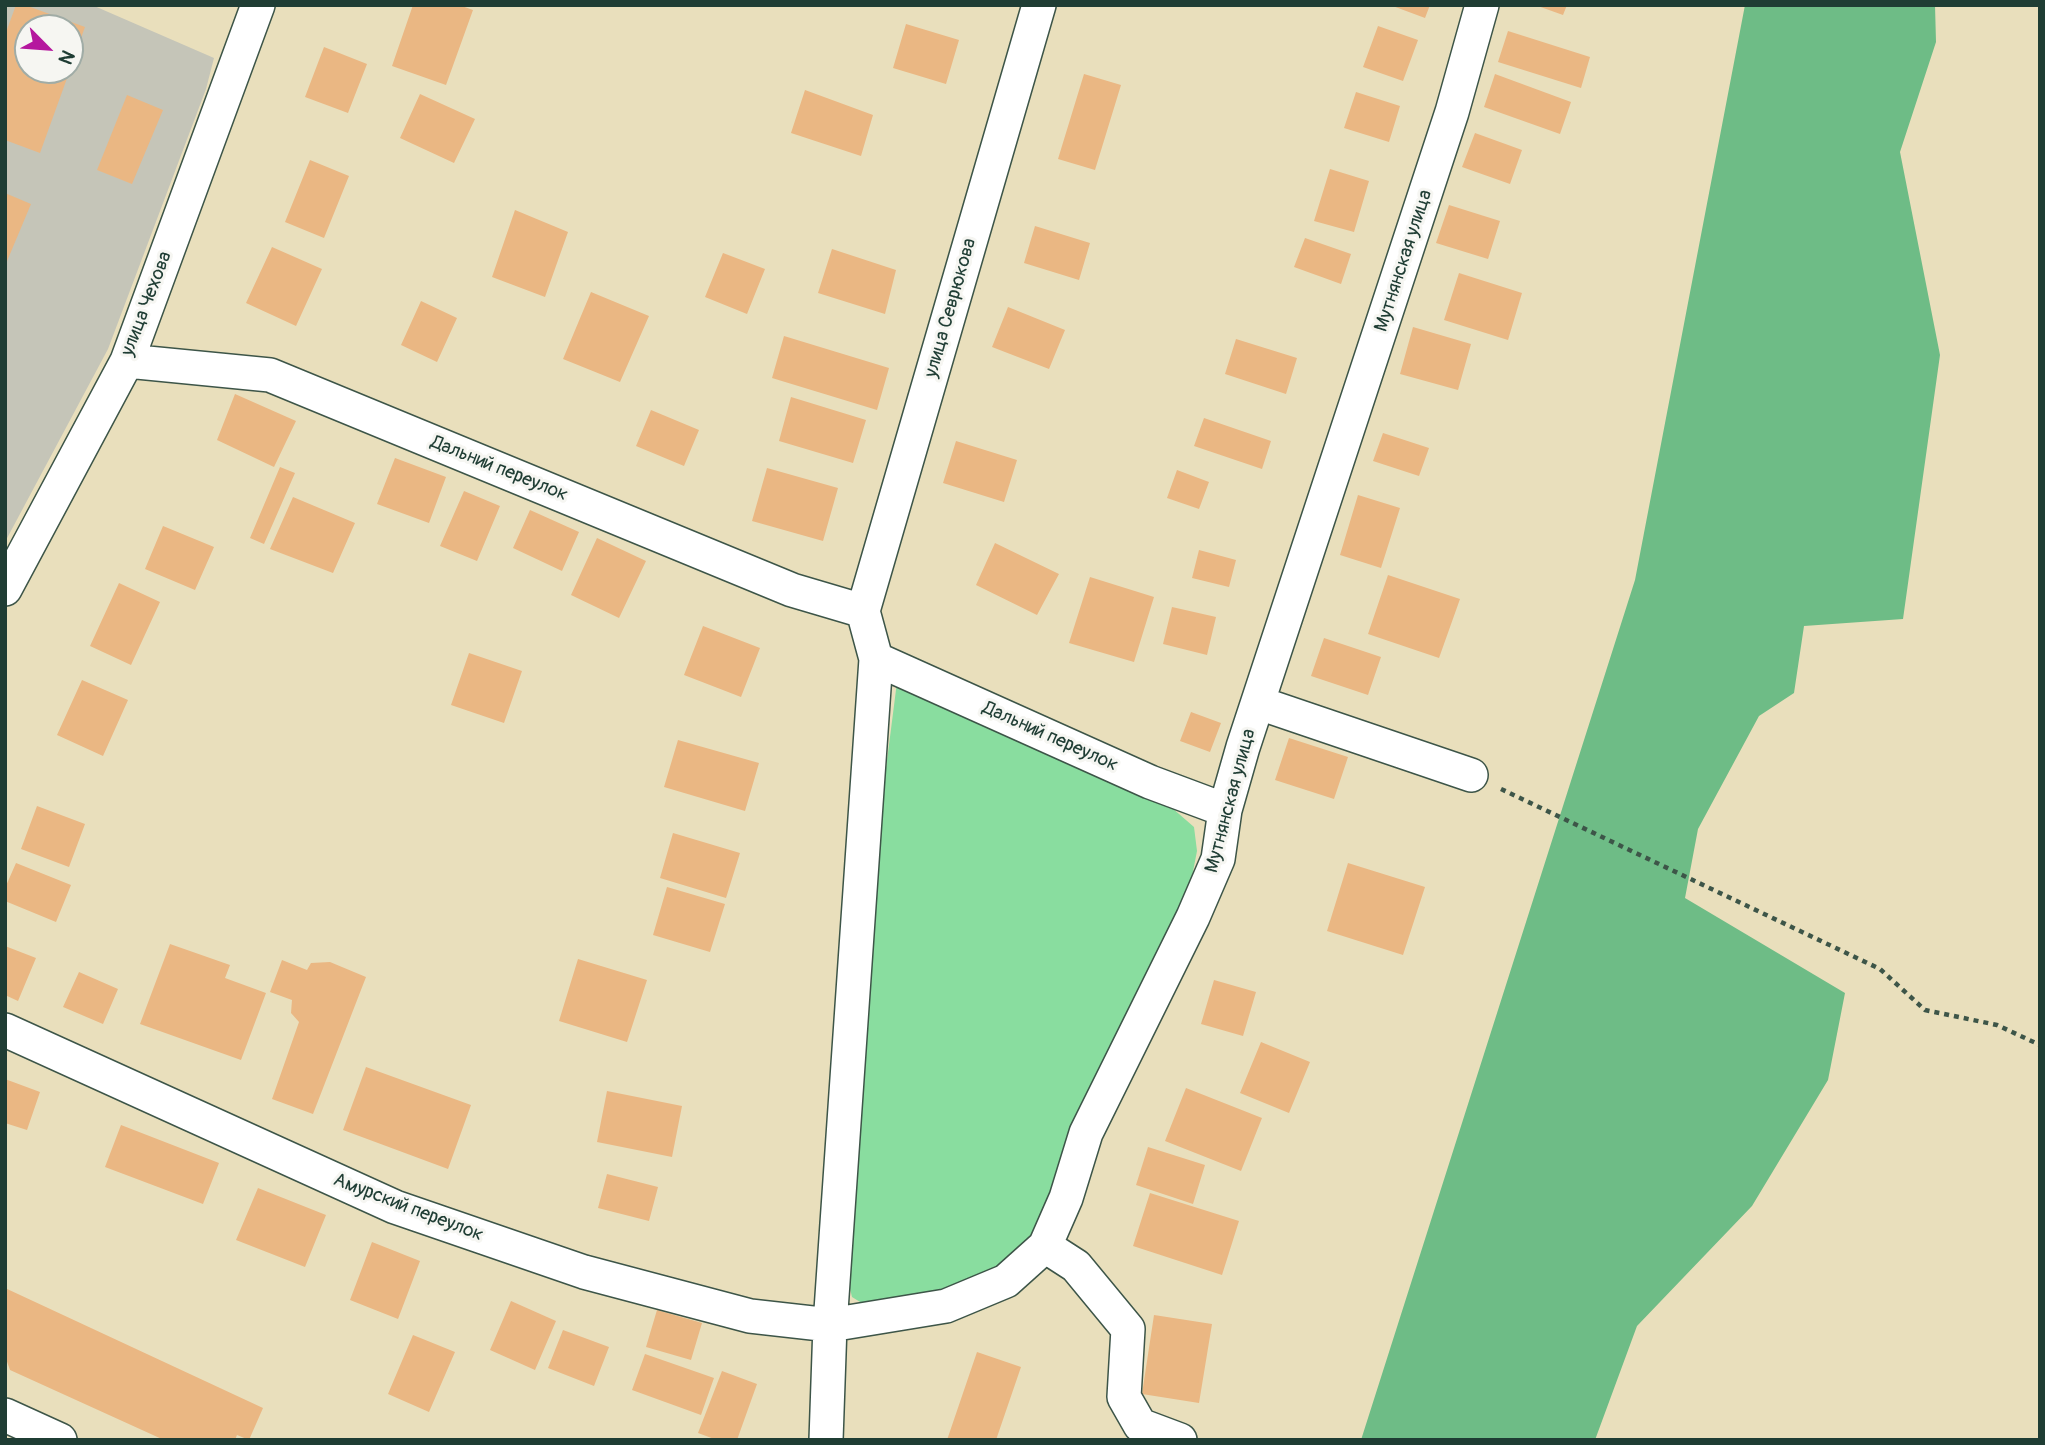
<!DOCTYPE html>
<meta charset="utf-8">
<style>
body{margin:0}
#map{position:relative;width:2045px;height:1445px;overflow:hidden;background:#e9dfbc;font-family:Pangolin,sans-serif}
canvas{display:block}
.frame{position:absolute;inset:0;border:7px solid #1f3d34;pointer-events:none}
.north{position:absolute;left:14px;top:14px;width:70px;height:70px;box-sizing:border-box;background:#f6f6f2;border:2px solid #a0aca6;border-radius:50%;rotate:115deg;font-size:19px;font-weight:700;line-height:28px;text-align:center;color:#1f3d34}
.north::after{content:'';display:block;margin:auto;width:24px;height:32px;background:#b5179e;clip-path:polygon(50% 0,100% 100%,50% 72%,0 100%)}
</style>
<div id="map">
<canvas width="2045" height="1445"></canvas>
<div class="frame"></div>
<div class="north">N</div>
</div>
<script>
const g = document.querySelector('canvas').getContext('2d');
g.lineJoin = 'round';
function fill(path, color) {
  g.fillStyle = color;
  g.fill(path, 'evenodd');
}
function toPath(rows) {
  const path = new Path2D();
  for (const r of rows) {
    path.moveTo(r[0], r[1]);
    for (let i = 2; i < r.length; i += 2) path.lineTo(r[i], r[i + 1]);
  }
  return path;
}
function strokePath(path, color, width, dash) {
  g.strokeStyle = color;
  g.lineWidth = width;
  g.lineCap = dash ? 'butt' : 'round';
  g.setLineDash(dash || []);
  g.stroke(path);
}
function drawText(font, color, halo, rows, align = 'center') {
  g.font = font + ' Pangolin,sans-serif';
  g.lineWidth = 6;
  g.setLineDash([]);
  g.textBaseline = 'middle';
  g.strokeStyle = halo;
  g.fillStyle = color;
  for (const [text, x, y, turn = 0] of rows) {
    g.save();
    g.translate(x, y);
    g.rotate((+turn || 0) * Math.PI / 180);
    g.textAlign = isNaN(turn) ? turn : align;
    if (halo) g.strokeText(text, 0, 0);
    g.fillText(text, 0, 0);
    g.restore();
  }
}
fill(toPath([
 [5,5,92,5,214,58,206,89,108,349,5,542],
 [28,28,70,28,70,70,28,70]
]), '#c5c5b8');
fill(toPath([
 [897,682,1171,807,1194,827,1197,851,1190,887,1072,1122,1057,1171,1049,1208,1035,1242,973,1285,865,1305,852,1297,846,1272,872,878]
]), '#89dd9f');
fill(toPath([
 [1745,5,1935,5,1936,42,1900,152,1940,355,1903,619,1804,626,1794,693,1759,716,1698,829,1685,898,1845,993,1828,1080,1752,1206,1637,1326,1595,1440,1361,1440,1635,580]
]), '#6ebc86');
fill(toPath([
 [16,5,25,5,85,27,70,68,70,28,28,28,28,70,70,70,40,153,5,140,5,35],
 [413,5,459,5,473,10,446,85,392,66],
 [1390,5,1430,5,1425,18],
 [1535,5,1567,5,1563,15],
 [906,24,959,40,946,84,893,68],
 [1378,26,1418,40,1403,81,1363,67],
 [1508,31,1590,57,1581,88,1498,62],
 [324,47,367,64,348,113,305,97],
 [1084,74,1121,85,1095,170,1058,159],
 [1495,74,1571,102,1560,134,1484,107],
 [805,90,873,115,861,156,791,133],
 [1356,92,1400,106,1389,142,1344,128],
 [420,94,475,119,454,163,400,138],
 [127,95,163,110,132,184,97,170],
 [1475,133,1522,150,1510,184,1462,167],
 [310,160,349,176,324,238,285,222],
 [1330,169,1369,181,1354,232,1314,221],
 [5,193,31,204,5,266],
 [1449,205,1500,221,1488,259,1436,243],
 [515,210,568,232,545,297,492,277],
 [1035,226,1090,243,1079,280,1024,263],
 [1305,238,1351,254,1341,284,1294,267],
 [272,247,322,269,296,326,246,303],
 [832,249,896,270,885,314,818,293],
 [723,253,765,269,747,314,705,297],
 [1459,273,1522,293,1508,340,1444,320],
 [591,292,649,316,620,382,563,359],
 [421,301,457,318,437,362,401,345],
 [1008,307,1065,330,1049,369,992,347],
 [1413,327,1471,344,1458,390,1400,374],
 [784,336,889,368,877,410,772,378],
 [1236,339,1297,358,1286,394,1225,374],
 [235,394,296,421,274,467,217,440],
 [791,397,866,420,853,463,779,441],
 [651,410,699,430,684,466,636,446],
 [1204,418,1271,441,1262,469,1194,446],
 [1383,433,1429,448,1419,476,1373,461],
 [956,441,1017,460,1004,502,943,483],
 [395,458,446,477,429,523,377,504],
 [280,467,295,473,264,544,250,538],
 [767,468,838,488,823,541,752,521],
 [1177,470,1209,482,1199,509,1167,498],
 [464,491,500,506,477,561,440,546],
 [1358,495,1400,508,1381,568,1340,555],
 [293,497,355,523,333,573,270,549],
 [530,510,579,532,562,571,513,548],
 [163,526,214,547,195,590,145,569],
 [597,538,646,561,619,618,571,595],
 [995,543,1059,574,1037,615,976,585],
 [1199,550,1236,560,1229,587,1192,578],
 [1388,575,1460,599,1439,658,1368,634],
 [1090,577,1154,597,1134,662,1069,643],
 [119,583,160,602,131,665,90,646],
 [1172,607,1216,617,1207,655,1163,644],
 [703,626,760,648,741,697,684,675],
 [1324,638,1381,657,1368,695,1311,676],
 [469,653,522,671,504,723,451,705],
 [82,680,128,700,103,756,57,735],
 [1191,712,1221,723,1210,752,1180,741],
 [1289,738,1348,757,1334,799,1275,780],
 [678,740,759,763,745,811,664,787],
 [37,806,85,824,69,867,21,849],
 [673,833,740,853,726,898,660,878],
 [16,863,71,885,56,922,5,901,5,888],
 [1348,863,1425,887,1403,955,1327,931],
 [667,887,725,904,710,952,653,935],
 [170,944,230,965,225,978,266,993,241,1060,140,1024],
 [5,946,36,958,18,1001,5,995],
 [578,959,647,980,627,1042,559,1021],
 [282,960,307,970,311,963,330,962,366,977,313,1114,272,1099,299,1022,291,1013,292,1000,270,992],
 [79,972,118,989,103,1024,63,1007],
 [1214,980,1256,992,1243,1036,1201,1024],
 [1261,1042,1310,1062,1289,1113,1240,1093],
 [366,1067,471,1105,448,1169,343,1130],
 [5,1079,40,1092,27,1130,5,1123],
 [1186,1088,1262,1118,1241,1171,1165,1141],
 [607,1091,682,1106,672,1157,597,1142],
 [121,1125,219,1163,203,1204,105,1167],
 [1148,1147,1205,1165,1193,1204,1136,1185],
 [607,1174,658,1187,649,1221,598,1208],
 [258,1188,326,1215,305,1267,236,1240],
 [1150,1193,1239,1221,1222,1275,1133,1246],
 [372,1242,420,1261,398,1319,350,1300],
 [5,1288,263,1408,249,1440,237,1435,235,1440,164,1440,10,1370,5,1356],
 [511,1301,556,1321,535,1370,490,1350],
 [657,1310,702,1323,691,1360,646,1347],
 [1154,1315,1212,1324,1199,1403,1142,1394],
 [563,1330,609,1347,594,1386,548,1368],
 [413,1335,455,1352,429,1412,388,1394],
 [977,1352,1021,1367,996,1440,947,1440],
 [645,1354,714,1378,701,1415,632,1390],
 [722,1371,757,1384,737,1440,717,1440,698,1433]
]), '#eab783');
const minor = toPath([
 [127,361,270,375,792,590,863,611],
 [5,589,127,361,258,5],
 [863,611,1039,5],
 [876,659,1150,782,1225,810],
 [1259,703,1471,775],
 [5,1030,395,1207,584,1272,750,1316,830,1325,876,659,863,611],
 [1045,1246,1076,1266,1128,1329,1124,1397,1140,1425,1180,1440],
 [5,1415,60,1440],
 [826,1440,830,1325,946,1306,1006,1281,1045,1246,1066,1198,1086,1133,1193,917,1218,859,1225,810,1243,747,1452,112,1482,5]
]);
strokePath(minor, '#3d5548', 36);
strokePath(toPath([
 [1501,789,1880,969,1925,1010,1997,1025,2040,1045]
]), '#3d5548', 4.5, [5, 5]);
strokePath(minor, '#fff', 33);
drawText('19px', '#1f3d34', '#f6f6f2', [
 ["Мутнянская улица",1404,261,-72],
 ["улица Чехова",147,304,-69],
 ["улица Севрюкова",951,308,-74],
 ["Дальний переулок",499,469,22],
 ["Дальний переулок",1050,737,24],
 ["Мутнянская улица",1231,801,-75],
 ["Амурский переулок",408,1208,21]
]);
</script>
